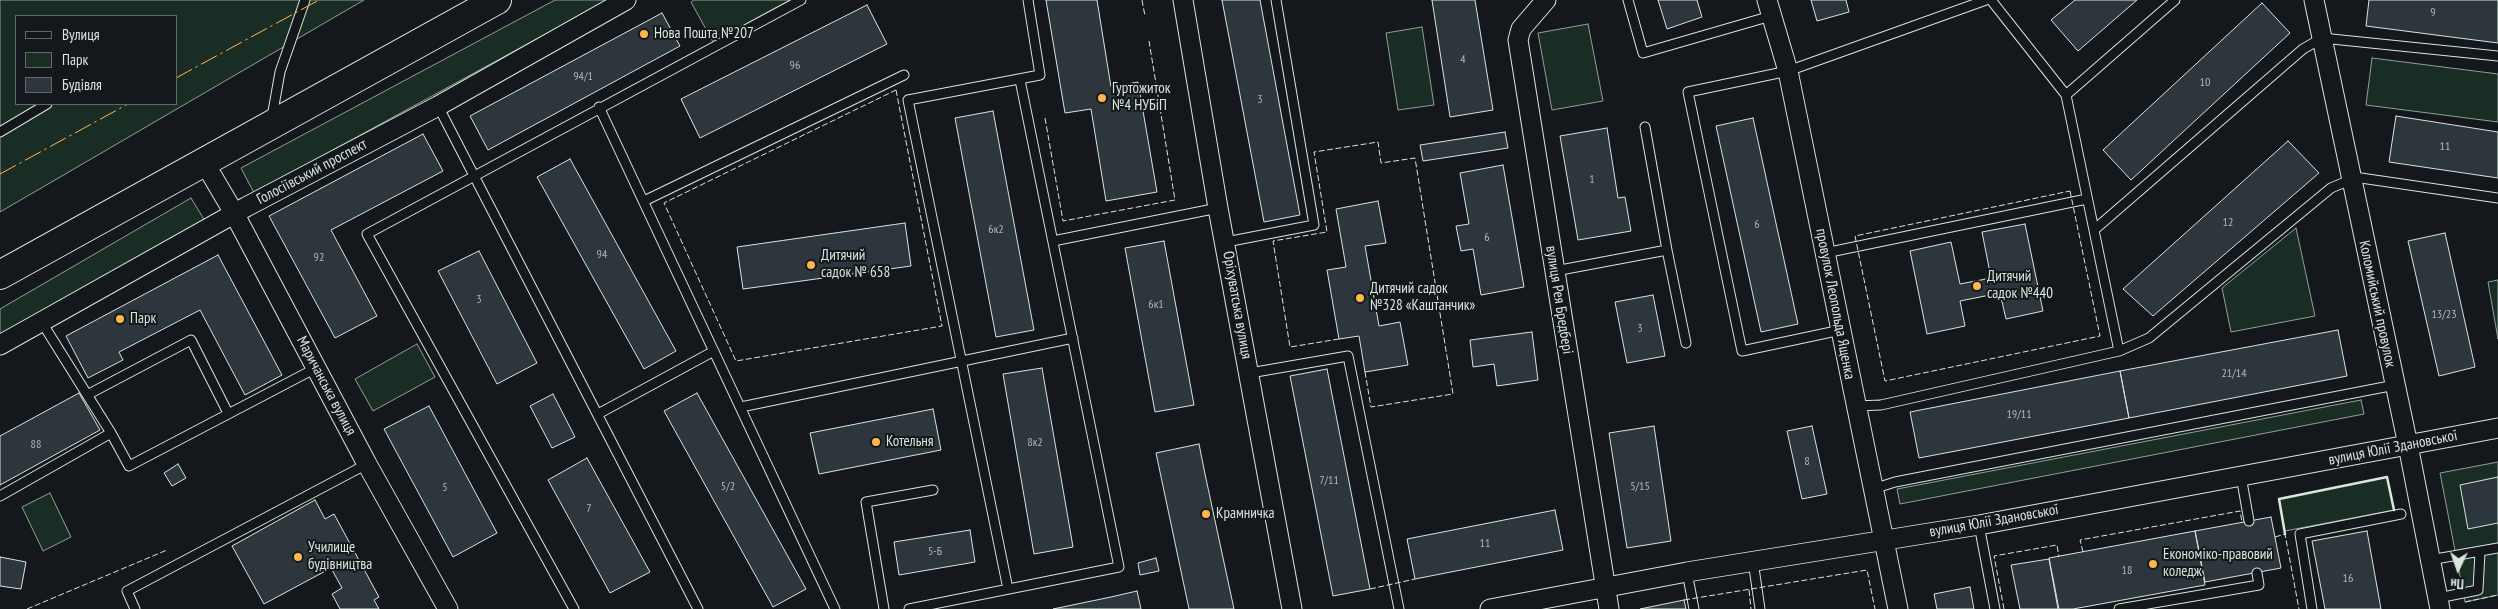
<!DOCTYPE html>
<meta charset="utf-8">
<style>
body{margin:0}
#map{position:relative;width:2498px;height:609px;overflow:hidden;background:#14181c;font-family:"PT Sans Narrow",sans-serif}
canvas{display:block}
.legend{position:absolute;left:15px;top:15px;width:162px;height:90px;box-sizing:border-box;background:#14181c;border:1px solid #626a69;margin:0;padding:6px 9px;list-style:none;font-size:15px;color:#d8e6dc}
.legend li{display:flex;align-items:center;gap:10px;height:25px}
.legend b{width:25px;border:1px solid #626a69}
.north{position:absolute;left:2433px;top:544px;width:50px;height:50px;-webkit-text-stroke:4px #14181c;paint-order:stroke;rotate:183deg;font-size:14px;font-weight:700;line-height:20px;text-align:center;color:#d8e6dc}
.north::after{content:'';display:block;margin:auto;width:18px;height:22px;background:#d8e6dc;clip-path:polygon(50% 0,100% 100%,50% 72%,0 100%)}
</style>
<div id="map">
<canvas width="2498" height="609"></canvas>
<ul class="legend">
<li><b style="height:6px;background:#14181c"></b>Вулиця</li>
<li><b style="height:14px;background:#1a2d24"></b>Парк</li>
<li><b style="height:14px;background:#2c363c"></b>Будівля</li>
</ul>
<div class="north">Пн</div>
</div>
<script>
const g = document.querySelector('canvas').getContext('2d');
g.lineJoin = 'round';
function fill(path, color) {
  g.fillStyle = color;
  g.fill(path, 'evenodd');
}
function toPath(rows) {
  const path = new Path2D();
  for (const r of rows) {
    path.moveTo(r[0], r[1]);
    for (let i = 2; i < r.length; i += 2) path.lineTo(r[i], r[i + 1]);
  }
  return path;
}
function strokePath(path, color, width, dash) {
  g.strokeStyle = color;
  g.lineWidth = width;
  g.lineCap = dash ? 'butt' : 'round';
  g.setLineDash(dash || []);
  g.stroke(path);
}
function drawText(font, color, halo, rows, align = 'center') {
  g.font = font + ' "PT Sans Narrow",sans-serif';
  g.lineWidth = 4;
  g.setLineDash([]);
  g.textBaseline = 'middle';
  g.strokeStyle = halo;
  g.fillStyle = color;
  for (const [text, x, y, turn = 0] of rows) {
    g.save();
    g.translate(x, y);
    g.rotate((+turn || 0) * Math.PI / 180);
    g.textAlign = isNaN(turn) ? turn : align;
    if (halo) g.strokeText(text, 0, 0);
    g.fillText(text, 0, 0);
    g.restore();
  }
}
const green = toPath([
 [0,0,364,0,0,212,0,0],
 [16,16,176,16,176,104,16,104,16,16],
 [555,0,608,0,254,193,241,168,555,0],
 [694,0,790,0,713,42,691,2,694,0],
 [1588,24,1603,101,1552,110,1538,33,1588,24],
 [1422,27,1434,105,1398,110,1386,33,1422,27],
 [2372,58,2498,74,2498,122,2366,105,2372,58],
 [191,198,205,221,0,336,0,309,191,198],
 [2296,228,2315,316,2231,332,2222,288,2296,228],
 [2498,280,2498,339,2488,282,2498,280],
 [417,344,435,377,373,411,355,379,417,344],
 [2361,400,2364,414,1900,504,1897,489,2361,400],
 [2498,462,2498,595,2465,602,2440,473,2498,462],
 [2387,477,2394,510,2285,531,2279,499,2387,477],
 [50,493,71,537,43,551,22,507,50,493]
]);
fill(green, '#1a2d24');
strokePath(green, '#939e99', 1);
const building = toPath([
 [1046,0,1097,0,1111,87,1138,82,1157,192,1106,201,1091,109,1065,113,1046,0],
 [1222,0,1260,0,1300,215,1264,222,1222,0],
 [1432,0,1475,0,1493,110,1450,117,1432,0],
 [1658,0,1697,0,1702,17,1667,29,1658,0],
 [1811,0,1846,0,1849,12,1817,21,1811,0],
 [2075,0,2137,0,2078,51,2051,20,2075,0],
 [2369,0,2498,0,2498,43,2366,26,2369,0],
 [2262,3,2290,33,2131,180,2103,150,2262,3],
 [867,5,887,44,700,138,681,99,867,5],
 [662,13,680,46,488,150,470,116,662,13],
 [993,111,1034,330,996,337,955,118,993,111],
 [2396,116,2498,132,2498,178,2389,162,2396,116],
 [1753,118,1798,324,1761,332,1716,126,1753,118],
 [1607,128,1618,198,1625,197,1631,231,1578,240,1560,136,1607,128],
 [1505,132,1508,148,1423,161,1420,145,1505,132],
 [423,134,443,171,331,230,377,316,335,338,269,216,423,134],
 [2288,141,2319,173,2153,316,2123,289,2288,141],
 [570,159,676,351,644,369,537,177,570,159],
 [1503,165,1524,287,1481,295,1473,249,1461,251,1456,226,1469,224,1460,173,1503,165],
 [1378,201,1386,243,1365,246,1379,326,1400,322,1408,365,1365,372,1359,336,1339,339,1327,270,1346,267,1336,209,1378,201],
 [905,223,911,266,743,289,737,247,905,223],
 [2025,224,2043,311,2006,319,2000,293,1960,301,1965,326,1927,334,1910,251,1951,242,1960,284,1991,278,1982,232,2025,224],
 [2445,233,2475,367,2439,376,2408,241,2445,233],
 [1164,241,1194,405,1155,412,1125,248,1164,241],
 [479,251,537,363,497,384,438,271,479,251],
 [218,255,282,375,245,395,200,310,119,352,123,360,88,378,66,336,218,255],
 [1653,295,1665,356,1627,363,1615,302,1653,295],
 [2338,330,2347,376,2129,418,2120,371,2338,330],
 [1532,332,1538,380,1497,386,1494,364,1473,367,1470,340,1532,332],
 [1042,368,1073,547,1034,554,1003,374,1042,368],
 [1327,369,1370,589,1333,596,1290,376,1327,369],
 [2120,371,2129,418,1919,458,1910,412,2120,371],
 [79,393,100,430,0,485,0,436,79,393],
 [697,393,806,589,773,607,664,411,697,393],
 [553,394,575,437,552,448,530,406,553,394],
 [429,406,497,533,453,557,384,429,429,406],
 [933,409,941,450,819,474,810,433,933,409],
 [1654,426,1671,541,1627,548,1609,433,1654,426],
 [1812,426,1827,494,1802,499,1787,431,1812,426],
 [1199,444,1205,474,1234,609,1189,609,1156,453,1199,444],
 [587,458,650,572,610,593,548,480,587,458],
 [178,464,186,478,172,486,164,473,178,464],
 [2498,477,2498,523,2468,529,2460,485,2498,477],
 [315,500,325,519,334,514,379,597,374,600,379,609,340,609,332,594,342,588,331,568,264,604,232,546,315,500],
 [1555,510,1563,550,1415,579,1407,539,1555,510],
 [2271,517,2281,568,2205,582,2195,531,2271,517],
 [970,530,975,562,899,575,894,542,970,530],
 [2195,531,2205,585,2073,609,2059,609,2049,558,2195,531],
 [2367,531,2381,609,2325,609,2312,541,2367,531],
 [0,557,26,562,21,589,0,586,0,557],
 [1156,558,1159,571,1140,575,1138,563,1156,558],
 [2049,559,2058,609,2020,609,2011,565,2049,559],
 [1970,587,1974,609,1937,609,1934,594,1970,587],
 [1137,591,1141,609,1053,609,1111,597,1137,591],
 [1684,600,1686,609,1640,609,1684,600]
]);
fill(building, '#2c363c');
strokePath(building, '#d8e6dc', 1);
const lane = toPath([
 [1628,0,1643,53,1771,16],
 [1991,0,2066,95,2119,351],
 [2066,95,2175,0],
 [438,106,698,609],
 [599,107,835,609],
 [272,117,280,72,305,0],
 [0,132,47,104],
 [644,201,904,75],
 [2094,230,2303,49,2322,38,2498,56],
 [1053,241,1218,208],
 [1226,242,1314,225,1276,0],
 [1667,250,1686,343],
 [1825,253,2087,199],
 [1555,271,1667,250,1645,127],
 [41,321,111,433,129,466,316,368],
 [1841,330,1742,351,1688,92,1788,71,1986,0],
 [1250,373,1348,356,1399,609],
 [87,395,191,340,228,413],
 [1856,406,1881,405,2119,351,2149,338,2331,188,2350,180,2361,178,2498,198],
 [741,407,1073,338],
 [598,414,714,351],
 [2241,476,2249,521],
 [1873,489,1895,482,2395,385],
 [0,496,111,433],
 [1979,525,1995,609],
 [2430,560,2498,548],
 [1753,561,1760,609],
 [1687,572,1694,609],
 [1008,589,908,100,1040,75,1028,0],
 [2438,598,2478,590,2480,552],
 [135,609,127,591,367,464],
 [574,609,367,234,801,0],
 [884,609,866,502,933,490],
 [909,609,1119,567,1020,80],
 [2119,609,2259,585,2257,573],
 [2312,609,2300,534,2401,514]
]);
const street = toPath([
 [1183,0,1218,208,1292,609],
 [1546,0,1521,29,1518,40,1609,609],
 [1767,0,1788,71,1898,609],
 [2314,0,2408,445,2440,609],
 [204,162,234,213,367,464,448,609],
 [0,345,246,207,438,106,626,0],
 [1490,609,1687,572,1979,525,2498,428]
]);
const highway = toPath([
 [0,275,497,0]
]);
strokePath(lane, '#d8e6dc', 11);
strokePath(street, '#d8e6dc', 21);
strokePath(highway, '#d8e6dc', 30);
strokePath(lane, '#14181c', 9);
strokePath(street, '#14181c', 19);
strokePath(highway, '#14181c', 28);
strokePath(toPath([
 [1142,0,1145,16],
 [896,90,942,326,736,361,664,203,896,90],
 [1045,118,1063,221,1175,200,1149,41],
 [2070,191,2100,336,1885,381,1855,236,2070,191],
 [1339,339,1290,347,1273,241,1327,232,1314,152,1378,142,1381,163,1415,158,1453,394,1371,407,1365,372],
 [2275,537,2285,534,2299,609],
 [2083,552,2080,540,2240,511,2242,522],
 [1370,589,1415,579],
 [1749,590,1751,609],
 [1684,600,1867,570,1875,609],
 [2465,602,2498,595],
 [27,609,167,550],
 [2004,609,1994,556,2057,545,2059,557]
]), '#d8e6dc', 1, [6, 2.5]);
strokePath(toPath([
 [2285,534,2279,499,2387,477,2394,510]
]), '#d8e6dc', 2.5);
strokePath(toPath([
 [176,78,319,0],
 [0,174,128,104]
]), '#ffb74d', 1, [18, 4, 2.5, 4]);
for (const [x, y, r, color] of [
 [644,34,5,"#ffb74d"],
 [1102,98,5,"#ffb74d"],
 [811,265,5,"#ffb74d"],
 [1977,286,5,"#ffb74d"],
 [1360,298,5,"#ffb74d"],
 [120,319,5,"#ffb74d"],
 [876,442,5,"#ffb74d"],
 [1206,514,5,"#ffb74d"],
 [298,557,5,"#ffb74d"],
 [2153,564,5,"#ffb74d"]
]) {
  const dot = new Path2D();
  dot.arc(x, y, r, 0, 2 * Math.PI);
  g.fillStyle = color;
  g.fill(dot);
  strokePath(dot, '#14181c', 2);
}
drawText('12px', '#adbab4', null, [
 ["9",2433,13],
 ["4",1463,60],
 ["96",795,66],
 ["94/1",583,77],
 ["10",2205,83],
 ["3",1260,100],
 ["11",2445,147],
 ["1",1592,180],
 ["12",2228,223],
 ["6",1757,225],
 ["6к2",996,230],
 ["6",1487,238],
 ["94",602,255],
 ["92",319,258],
 ["3",479,300],
 ["6к1",1156,305],
 ["13/23",2444,315],
 ["3",1640,329],
 ["21/14",2234,374],
 ["19/11",2019,415],
 ["8к2",1035,443],
 ["88",36,445],
 ["8",1807,462],
 ["7/11",1329,481],
 ["5/2",728,487],
 ["5/15",1640,487],
 ["5",445,488],
 ["7",589,509],
 ["11",1485,544],
 ["5-Б",935,552],
 ["18",2127,571],
 ["16",2348,579]
]);
drawText('15px', '#d8e6dc', '#14181c', [
 ["Нова Пошта №207",654,34],
 ["Гуртожиток",1112,89],
 ["№4 НУБіП",1112,106],
 ["Дитячий",821,256],
 ["садок № 658",821,273],
 ["Дитячий",1987,277],
 ["садок №440",1987,294],
 ["Дитячий садок",1370,289],
 ["№328 «Каштанчик»",1370,306],
 ["Парк",130,319],
 ["Котельня",886,442],
 ["Крамничка",1216,514],
 ["Училище",308,548],
 ["будівництва",308,565],
 ["Економіко-правовий",2163,555],
 ["коледж",2163,572]
], 'left');
drawText('15px', '#d8e6dc', '#14181c', [
 ["Голосіївський проспект",312,172,-28],
 ["вулиця Рея Бредбері",1559,300,81],
 ["провулок Леопольда Ященка",1835,304,79],
 ["Коломийський провулок",2377,304,78],
 ["Оріхуватська вулиця",1237,305,80],
 ["Маричанська вулиця",326,386,62],
 ["вулиця Юлії Здановської",2393,448,-11],
 ["вулиця Юлії Здановської",1994,521,-10]
]);
</script>
